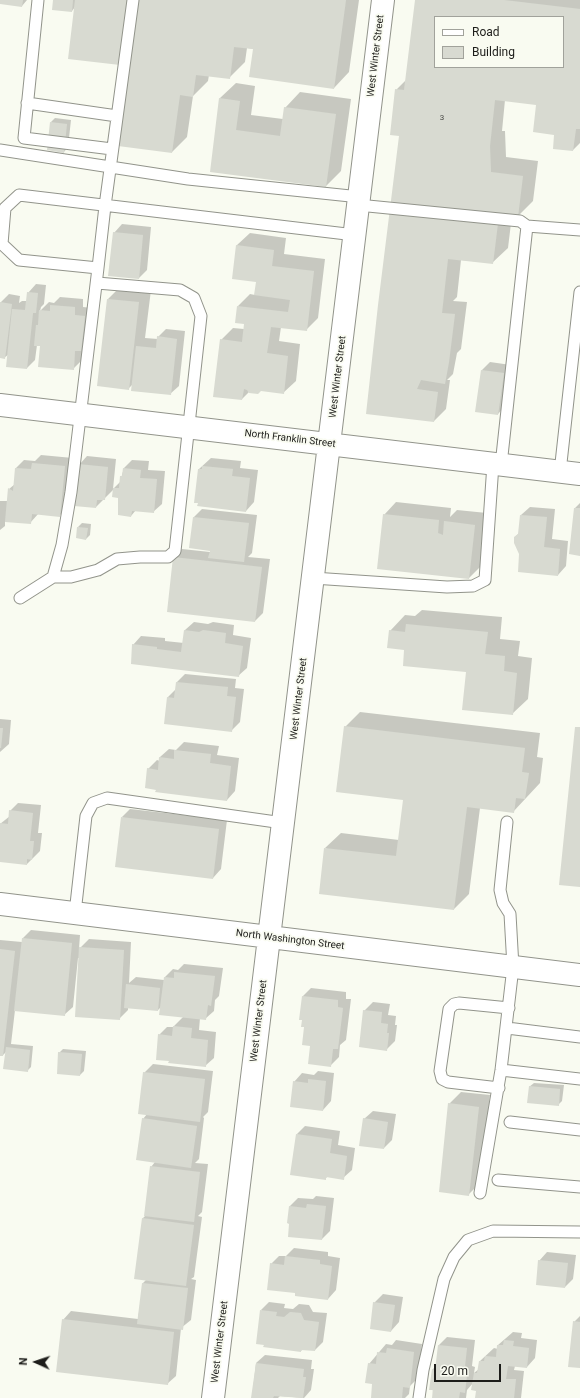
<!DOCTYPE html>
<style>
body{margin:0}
#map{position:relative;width:580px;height:1398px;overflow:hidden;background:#f9fbf1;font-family:Roboto,sans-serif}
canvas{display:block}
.legend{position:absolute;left:434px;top:16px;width:130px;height:52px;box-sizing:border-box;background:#f9fbf1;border:1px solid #a1a29b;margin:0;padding:5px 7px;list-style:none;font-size:12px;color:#1d1d1a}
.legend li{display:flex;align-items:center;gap:8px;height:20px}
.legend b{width:20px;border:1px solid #a1a29b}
.north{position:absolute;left:16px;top:1342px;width:40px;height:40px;-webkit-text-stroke:3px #f9fbf1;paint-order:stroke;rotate:273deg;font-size:11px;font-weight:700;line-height:16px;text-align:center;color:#1d1d1a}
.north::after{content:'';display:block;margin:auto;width:14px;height:18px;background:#1d1d1a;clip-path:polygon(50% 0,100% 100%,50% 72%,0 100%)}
.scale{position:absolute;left:434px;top:1364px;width:67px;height:18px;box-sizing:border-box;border:2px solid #1d1d1a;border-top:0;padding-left:5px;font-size:12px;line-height:14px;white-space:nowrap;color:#1d1d1a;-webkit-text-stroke:3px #f9fbf1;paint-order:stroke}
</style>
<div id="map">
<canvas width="580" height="1398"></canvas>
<ul class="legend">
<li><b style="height:5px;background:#fff"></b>Road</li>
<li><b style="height:11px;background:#d8dad1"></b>Building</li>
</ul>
<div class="north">N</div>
<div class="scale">20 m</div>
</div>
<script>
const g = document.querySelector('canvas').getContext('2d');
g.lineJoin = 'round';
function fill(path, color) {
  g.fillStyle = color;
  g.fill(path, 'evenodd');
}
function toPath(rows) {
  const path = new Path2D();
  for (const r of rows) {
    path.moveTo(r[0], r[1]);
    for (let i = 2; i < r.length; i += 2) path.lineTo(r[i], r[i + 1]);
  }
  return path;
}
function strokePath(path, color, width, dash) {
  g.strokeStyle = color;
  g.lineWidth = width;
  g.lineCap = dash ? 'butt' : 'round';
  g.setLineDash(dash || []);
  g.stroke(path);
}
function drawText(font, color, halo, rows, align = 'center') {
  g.font = font + ' Roboto,sans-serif';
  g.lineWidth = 3.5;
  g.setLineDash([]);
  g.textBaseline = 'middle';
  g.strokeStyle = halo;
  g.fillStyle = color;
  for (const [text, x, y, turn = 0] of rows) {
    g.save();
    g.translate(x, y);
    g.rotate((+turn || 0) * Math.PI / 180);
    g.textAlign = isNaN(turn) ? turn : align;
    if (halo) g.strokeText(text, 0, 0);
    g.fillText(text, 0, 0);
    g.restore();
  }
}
fill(toPath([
 [0,0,27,0,22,6,0,3],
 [54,0,359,0,349,72,334,88,254,49,247,48,245,62,229,78,209,75,208,81,193,96,187,137,172,152,131,53,75,7,72,11],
 [416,0,580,0,580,143,573,150,556,134,537,104,505,100,502,131,505,131,506,157,538,161,533,201,518,216,512,215,508,248,492,263,461,260,457,297,453,301,467,302,461,349,457,353,453,374,447,380,450,380,446,409,434,421,367,413,400,136,396,90,407,79],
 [435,17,563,17,563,67,435,67],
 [236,83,255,86,251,115,283,119,285,108,300,92,351,99,341,171,326,186,211,171,220,98],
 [55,118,71,120,68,147,64,152,51,122],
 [122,224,151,227,147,270,139,278,114,233],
 [250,233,286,238,284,254,325,259,318,318,306,330,281,327,279,341,300,344,296,381,283,393,261,390,249,392,242,399,221,340,233,328,244,329,245,323,238,306,250,294,255,295,257,281,233,278,237,245],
 [36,284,46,285,44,304,41,307,40,311,49,302,54,303,60,297,83,299,83,307,93,308,82,360,73,369,41,345,37,345,35,360,27,368,9,354,4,358,0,357,0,303,9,294,20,296,19,303,22,301,27,301,28,293],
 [120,287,151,290,145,338,158,339,158,337,166,329,185,331,179,386,170,394,133,384,128,389,108,299],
 [490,362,511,365,506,405,498,414,482,370],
 [41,455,73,458,68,507,59,516,39,513,30,523,5,521,5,526,0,530,0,501,8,501,9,489,15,484,16,468,24,460,35,461],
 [87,456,116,459,113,489,120,482,124,468,132,460,149,461,148,470,165,471,162,504,153,512,136,510,131,516,113,490,96,507,79,465],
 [211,458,241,461,240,468,258,470,254,502,246,511,199,469],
 [396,502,451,508,450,517,457,510,487,513,481,566,469,578,384,515],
 [580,503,580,555,575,508],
 [530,507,555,509,552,539,568,541,566,566,558,575,520,554,515,537,519,533,521,515],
 [202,509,257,515,252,553,248,557,270,559,263,613,255,621,174,557,182,549,210,552,211,550,190,547,194,517],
 [82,523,91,524,90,535,86,539,78,527],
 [422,610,502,617,500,639,520,641,518,656,532,658,528,699,512,714,467,672,405,649,390,631,405,615,415,616],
 [194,622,208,624,213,622,234,625,233,635,251,638,247,668,238,676,133,645,141,636,165,638,165,641,184,643,185,630],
 [185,674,236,679,235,688,244,689,240,722,231,731,165,723,168,697,176,689,177,682],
 [360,712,540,733,537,757,543,758,540,783,513,812,480,808,469,894,454,909,325,848,341,833,399,840,404,799,345,727],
 [0,719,11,720,9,744,0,752],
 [184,742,219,746,217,755,239,758,235,791,227,800,157,789,148,769,157,760,160,761,160,757,169,749,176,750],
 [18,803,41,805,38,833,42,833,40,851,27,864,0,861,0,824,10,816,10,811],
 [130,809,227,820,221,869,213,878,122,817],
 [31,930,80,935,79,949,89,939,131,942,129,983,136,977,164,980,165,977,173,969,178,970,184,964,223,968,219,996,215,1000,214,1011,205,1019,200,1018,199,1030,216,1032,214,1058,205,1066,170,1060,159,1035,167,1027,173,1027,184,1016,161,1007,158,1010,128,1007,128,1010,119,1019,80,958,78,958,73,1007,64,1015,15,1010,11,1044,33,1046,31,1067,27,1071,6,1052,3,1055,0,1055,0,940,22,942,23,938],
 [311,988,346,992,346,999,351,999,346,1040,340,1045,339,1057,330,1066,311,1045,305,1026,303,996],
 [373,1002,390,1004,388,1015,396,1016,395,1025,397,1025,395,1041,387,1049,364,1011],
 [63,1049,86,1051,84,1071,80,1075,59,1053],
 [153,1064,213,1071,208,1112,203,1117,204,1118,199,1159,195,1163,208,1164,202,1212,198,1216,202,1217,194,1277,191,1279,196,1280,191,1320,181,1328,176,1376,167,1384,63,1320,71,1311,138,1319,143,1283,147,1279,143,1218,146,1215,151,1167,155,1162,143,1119,147,1114,144,1073],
 [318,1071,334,1073,331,1101,323,1110,294,1082,302,1073,314,1075],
 [534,1083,564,1085,562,1101,558,1105,529,1087],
 [461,1092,490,1095,480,1183,468,1195,449,1104],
 [373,1111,396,1114,392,1140,384,1148,364,1119],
 [305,1126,340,1131,338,1145,355,1148,352,1170,343,1178,328,1176,325,1179,297,1134],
 [316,1196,334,1198,330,1231,322,1239,288,1222,290,1206,298,1198,313,1199],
 [294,1248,328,1252,328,1256,340,1258,336,1290,328,1299,296,1292,271,1264,279,1256,286,1256],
 [547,1252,576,1255,573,1279,565,1287,539,1261],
 [383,1294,403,1297,399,1322,391,1331,374,1303],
 [269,1302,285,1304,284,1308,293,1309,299,1304,309,1305,313,1312,327,1313,323,1342,315,1350,303,1349,301,1351,261,1310],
 [580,1316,580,1367,574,1322],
 [513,1332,522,1333,521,1338,537,1340,535,1358,527,1367,515,1366,514,1370,524,1371,521,1398,476,1398,477,1390,473,1383,467,1390,466,1398,433,1398,432,1370,436,1366,439,1345,447,1337,475,1340,472,1366,475,1367,474,1373,479,1369,480,1361,494,1348,498,1349,498,1345],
 [396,1340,422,1344,418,1378,410,1386,409,1394,405,1398,372,1398,374,1383,369,1364,386,1344,392,1345],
 [265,1355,312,1360,311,1369,314,1369,311,1390,304,1398,280,1396,278,1398,252,1398,256,1363]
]), '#0003');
fill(toPath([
 [0,0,23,0,22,7,0,4],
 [53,0,73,0,72,12,52,10],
 [75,0,129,0,120,65,68,59],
 [138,0,346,0,334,89,249,77,253,49,234,47,230,79,196,75,193,97,180,95,172,153,118,146],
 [415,0,504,0,580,9,580,129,576,129,573,151,553,149,554,135,533,132,536,105,495,100,490,146,491,172,523,176,518,217,499,215,493,264,448,259,442,313,455,314,449,362,445,384,421,380,417,389,438,392,434,422,366,414,378,305,399,136,390,135,395,89,404,90],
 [435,17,563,17,563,67,435,67],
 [219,98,240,101,236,130,280,136,284,107,336,114,326,187,210,172],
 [50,122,67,124,64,153,47,150],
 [113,232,143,235,139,279,108,276],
 [236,245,274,250,272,266,314,271,307,331,271,327,267,353,288,356,284,394,261,391,258,394,249,393,247,390,244,389,242,400,213,397,220,339,242,342,244,324,235,323,237,306,288,312,290,300,254,295,256,282,232,279],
 [27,292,38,293,36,313,33,313,27,369,6,367,12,309,25,310],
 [107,299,139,302,129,390,97,386],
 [0,302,12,304,5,359,0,358],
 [50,305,75,307,75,315,85,316,81,351,75,351,74,370,38,367,40,346,34,346,36,325,38,325,39,310,50,311],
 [157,336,177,339,171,395,131,391,136,346,156,348],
 [481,370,504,373,498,415,475,412],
 [32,463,65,466,60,517,32,514,31,524,5,522,8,488,13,491,15,468,31,469],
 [78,464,108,467,105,500,97,500,96,508,74,506],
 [202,466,233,469,232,476,250,478,246,512,197,506,198,503,194,503,198,469,202,469],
 [123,468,141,470,140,478,157,479,154,513,132,511,131,517,118,515,118,498,112,497,113,488,119,488,120,476,122,476],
 [574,508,580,508,580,556,569,554],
 [383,514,439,520,438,533,443,535,444,521,475,525,469,579,377,569],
 [520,515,547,517,544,547,560,549,558,576,518,572,519,554,514,543,514,537,518,534],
 [193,517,249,523,244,562,208,558,210,551,189,548],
 [77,527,88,528,86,540,76,538],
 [173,557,262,567,255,622,167,612],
 [406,624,488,632,485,654,505,656,504,671,517,673,513,715,462,710,466,672,403,666,404,650,387,648,389,630,405,632],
 [184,630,199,632,203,630,226,633,225,643,243,646,239,677,131,664,132,644,157,647,157,649,181,652],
 [176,682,228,687,227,696,236,697,232,732,164,724,167,697,174,698],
 [344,726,525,748,522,772,529,773,525,799,516,798,514,813,467,807,454,910,319,894,324,848,396,856,403,800,336,792],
 [575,727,580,727,580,887,559,885],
 [0,728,3,728,1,748,0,748],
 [174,750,211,754,210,763,231,766,227,801,155,792,156,790,145,788,147,768,158,770,159,757,174,759],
 [9,810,33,813,30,841,34,841,32,860,27,859,27,865,0,862,0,823,8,824],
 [121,817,219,829,213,879,115,867],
 [22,938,72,943,65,1016,14,1011],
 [79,947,124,950,120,1020,75,1017],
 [0,949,15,951,3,1056,0,1056],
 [174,972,215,976,211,1006,208,1005,206,1020,159,1015,164,977,174,978],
 [126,984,160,988,158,1011,124,1008],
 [302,996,338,1000,338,1007,343,1008,338,1049,333,1049,331,1067,308,1064,310,1046,302,1045,304,1027,301,1027,302,1020,299,1020],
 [363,1010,382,1012,381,1023,388,1024,387,1033,389,1033,387,1051,359,1047],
 [173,1026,192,1028,191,1038,208,1040,206,1067,168,1063,169,1061,156,1060,158,1034,172,1036],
 [6,1047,30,1050,28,1072,3,1069],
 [58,1052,82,1054,80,1076,57,1074],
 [143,1072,205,1079,200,1122,138,1114],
 [308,1079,326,1081,323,1111,290,1107,293,1081,308,1083],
 [529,1086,560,1089,559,1106,527,1103],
 [448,1103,479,1107,469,1196,439,1192],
 [142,1118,197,1126,191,1168,136,1160],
 [363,1118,388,1122,384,1149,359,1146],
 [296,1134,332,1139,330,1153,347,1156,344,1180,326,1177,326,1180,290,1175],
 [150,1166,200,1172,194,1222,144,1216],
 [307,1204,326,1206,322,1240,288,1237,289,1224,287,1223,289,1206,306,1208],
 [142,1218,194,1225,186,1286,134,1279],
 [285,1256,320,1260,320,1264,332,1266,328,1300,295,1296,295,1293,267,1290,270,1263,284,1265],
 [538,1260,568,1263,565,1288,536,1285],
 [142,1283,188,1288,183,1330,137,1324],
 [373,1302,395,1305,391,1332,370,1329],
 [260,1310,277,1312,276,1316,284,1317,290,1312,301,1313,304,1320,319,1322,315,1351,301,1350,301,1352,263,1347,264,1345,256,1344],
 [62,1319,174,1332,168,1385,56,1372],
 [573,1321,580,1322,580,1368,568,1367],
 [504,1340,514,1341,513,1346,529,1348,527,1368,508,1366,506,1379,516,1379,514,1398,475,1398,476,1391,471,1390,474,1373,477,1373,479,1361,484,1361,485,1356,496,1357,497,1345,503,1345],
 [438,1345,467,1348,464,1375,467,1375,465,1393,460,1392,459,1398,432,1398,433,1390,429,1390,432,1369,435,1370],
 [387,1348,414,1352,410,1388,403,1387,402,1398,371,1398,372,1384,365,1383,368,1363,376,1364,377,1352,386,1353],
 [256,1363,304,1369,303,1377,306,1377,303,1398,274,1396,273,1398,251,1398]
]), '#d8dad1');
const service = toPath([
 [38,0,24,138,112,149],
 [27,103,117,116],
 [0,150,188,179,360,197],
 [358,205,520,221,527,226],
 [98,268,19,260,2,244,5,208,19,195,355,235],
 [501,465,527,226,580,230],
 [560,472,580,292],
 [53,577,62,545,71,492,98,268,105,206,133,0],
 [313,578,447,587,473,586,485,580,493,464],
 [20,598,53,577,71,577,98,570,117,559,140,557,168,557,175,551,201,316,194,298,180,290,97,283],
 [75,913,86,816,93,803,107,798,283,823],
 [507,1028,580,1037],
 [501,1070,580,1079],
 [499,1088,448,1082,442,1079,440,1071,449,1009,454,1004,459,1003,509,1008],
 [510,1122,580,1130],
 [498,1180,580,1187],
 [480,1193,501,1070,513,967,510,914,503,903,500,890,507,822],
 [419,1398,423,1370,444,1279,454,1257,468,1240,493,1231,580,1232]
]);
const minor = toPath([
 [0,405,580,474],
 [0,904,580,975],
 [213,1398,383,0]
]);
strokePath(service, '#92948b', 13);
strokePath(minor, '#92948b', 24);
strokePath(service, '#fff', 11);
strokePath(minor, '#fff', 22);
drawText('8px', '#4c4c48', null, [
 ["3",442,118]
]);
drawText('10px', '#1d1d1a', '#f9fbf1', [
 ["West Winter Street",376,56,-83],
 ["West Winter Street",338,377,-83],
 ["North Franklin Street",290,439,7],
 ["West Winter Street",299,699,-83],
 ["North Washington Street",290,940,7],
 ["West Winter Street",259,1021,-83],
 ["West Winter Street",220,1342,-83]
]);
</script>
